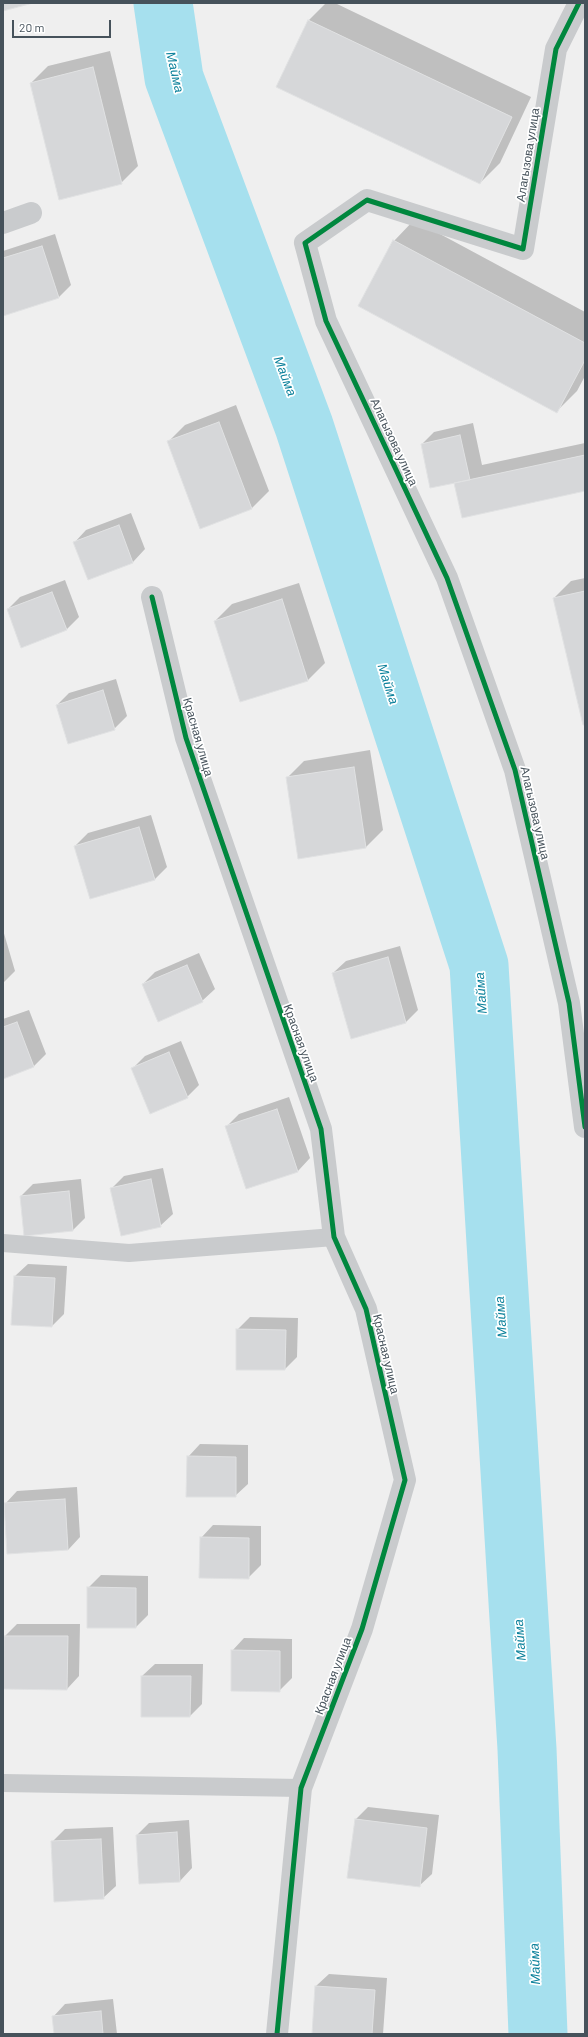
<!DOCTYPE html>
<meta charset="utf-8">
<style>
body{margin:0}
#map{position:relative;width:588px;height:2037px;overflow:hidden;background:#efefef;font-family:Barlow,sans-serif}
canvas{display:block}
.frame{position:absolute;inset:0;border:4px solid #46525b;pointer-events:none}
.scale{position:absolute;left:12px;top:20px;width:99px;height:18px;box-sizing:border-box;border:2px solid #46525b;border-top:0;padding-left:5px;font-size:12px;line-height:14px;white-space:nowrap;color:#46525b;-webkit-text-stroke:3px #fff;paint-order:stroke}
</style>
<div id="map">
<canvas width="588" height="2037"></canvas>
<div class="frame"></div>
<div class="scale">20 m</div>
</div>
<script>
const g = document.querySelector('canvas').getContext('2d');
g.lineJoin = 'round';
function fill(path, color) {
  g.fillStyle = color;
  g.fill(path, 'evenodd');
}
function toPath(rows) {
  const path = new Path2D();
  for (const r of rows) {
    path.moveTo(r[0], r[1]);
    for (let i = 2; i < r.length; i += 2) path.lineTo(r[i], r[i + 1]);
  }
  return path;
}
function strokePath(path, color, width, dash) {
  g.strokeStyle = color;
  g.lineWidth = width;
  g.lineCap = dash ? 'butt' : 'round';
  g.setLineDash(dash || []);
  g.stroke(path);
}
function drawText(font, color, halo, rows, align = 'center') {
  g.font = font + ' Barlow,sans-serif';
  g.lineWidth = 3.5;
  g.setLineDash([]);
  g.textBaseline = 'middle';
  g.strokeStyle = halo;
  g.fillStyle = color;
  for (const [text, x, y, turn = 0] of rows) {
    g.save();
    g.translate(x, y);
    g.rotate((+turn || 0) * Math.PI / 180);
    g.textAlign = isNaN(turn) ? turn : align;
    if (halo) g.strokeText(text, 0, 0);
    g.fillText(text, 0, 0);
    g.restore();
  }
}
fill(toPath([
 [326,3,335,3,531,97,500,163,480,183,309,20],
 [110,51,138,166,121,183,31,83,48,66],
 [414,220,585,312,585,376,577,391,557,411,394,241],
 [55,234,71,285,59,297,3,315,3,251],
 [236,405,269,491,252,508,168,442,185,425],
 [473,423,482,465,585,443,585,490,455,484,422,444,434,432],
 [131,513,145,549,133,562,88,579,74,543,86,530],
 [585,578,585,724,554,598,571,581],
 [65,580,79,617,67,629,8,609,20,597],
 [299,583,325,663,308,680,241,701,215,621,232,604],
 [116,679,127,716,114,729,57,705,69,693],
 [370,750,383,830,366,847,287,778,304,761],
 [151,815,167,867,154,880,75,846,88,833],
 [3,930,15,971,3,983],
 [400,946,418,1010,406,1022,352,1038,333,973,346,961],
 [199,953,215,989,202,1001,143,984,155,972],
 [29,1010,46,1054,33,1067,3,1078,3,1019],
 [181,1041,199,1085,187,1097,132,1069,145,1056],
 [289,1097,310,1158,298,1171,247,1188,226,1127,239,1114],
 [163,1168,173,1214,160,1226,112,1188,124,1176],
 [81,1179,85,1218,72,1231,21,1196,33,1184],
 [28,1264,67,1266,64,1314,52,1326,15,1276],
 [250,1317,298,1318,297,1357,285,1369,237,1330],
 [200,1444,248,1445,248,1484,235,1496,188,1457],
 [77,1487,80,1537,68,1550,5,1504,17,1491],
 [213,1525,261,1526,261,1565,248,1578,201,1538],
 [101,1575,148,1576,148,1615,136,1627,88,1588],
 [17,1624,80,1624,79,1676,67,1689,5,1636],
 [244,1638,292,1639,292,1678,279,1691,232,1651],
 [155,1664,203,1664,202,1704,190,1716,142,1676],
 [368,1807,439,1815,432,1874,419,1886,356,1819],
 [189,1820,192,1868,180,1881,137,1835,149,1823],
 [113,1827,116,1886,103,1898,52,1842,65,1829],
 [329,1974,387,1978,383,2034,313,2034,316,1986],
 [113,1999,117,2034,55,2034,53,2017,65,2004]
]), '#0003');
strokePath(toPath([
 [163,3,174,78,304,426,479,965,527,1749,538,2034]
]), '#a6e0ee', 59);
const building = toPath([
 [3,3,33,3,3,11,3,3],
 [308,20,512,117,480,184,276,87,308,20],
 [93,67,122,184,59,200,30,83,93,67],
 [393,240,585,343,585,360,557,413,358,306,393,240],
 [42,246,59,298,3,316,3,258,42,246],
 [219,422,252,509,200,529,167,441,219,422],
 [460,435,470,480,430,488,421,444,460,435],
 [585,455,585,491,462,518,454,483,585,455],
 [119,525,133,563,88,580,73,542,119,525],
 [585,591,585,725,583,725,553,598,585,591],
 [52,592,67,630,21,648,7,609,52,592],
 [282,599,308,681,240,702,214,621,282,599],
 [103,690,115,730,68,744,56,705,103,690],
 [354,767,366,848,298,859,286,777,354,767],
 [139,827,155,880,90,899,74,846,139,827],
 [388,957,406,1023,351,1039,332,973,388,957],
 [187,965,203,1002,158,1022,142,984,187,965],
 [17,1022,34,1067,3,1079,3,1027,17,1022],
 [169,1052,188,1098,150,1114,131,1068,169,1052],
 [277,1109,298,1172,246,1189,225,1126,277,1109],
 [151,1179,161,1227,121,1236,110,1188,151,1179],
 [69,1191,73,1231,24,1236,20,1196,69,1191],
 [14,1276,55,1278,52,1327,11,1325,14,1276],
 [236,1329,286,1330,285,1370,236,1370,236,1329],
 [187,1456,236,1457,236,1497,186,1497,187,1456],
 [65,1499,68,1550,7,1554,4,1503,65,1499],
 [200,1537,249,1538,249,1579,199,1578,200,1537],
 [87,1587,136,1588,136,1628,87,1628,87,1587],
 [4,1636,68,1636,67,1690,3,1689,4,1636],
 [231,1650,280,1651,280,1692,231,1691,231,1650],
 [141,1676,191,1676,190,1717,141,1717,141,1676],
 [355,1819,427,1828,420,1887,347,1878,355,1819],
 [177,1832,180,1882,139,1884,136,1835,177,1832],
 [101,1839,104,1899,54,1902,51,1841,101,1839],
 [315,1986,375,1990,372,2034,312,2034,315,1986],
 [101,2011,103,2034,54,2034,52,2016,101,2011]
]);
fill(building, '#d6d7d9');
strokePath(building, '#e0e1e2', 1);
strokePath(toPath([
 [3,1243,129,1253,334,1237],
 [3,1783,301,1788]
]), '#c9cbcd', 18);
strokePath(toPath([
 [579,3,556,49,523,249,367,200,305,243,326,321,447,578,515,770,569,1003,585,1127],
 [3,223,31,213],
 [152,597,186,738,321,1129,334,1237,366,1309,405,1480,362,1629,301,1788,277,2034]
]), '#c9cbcd', 22);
strokePath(toPath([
 [579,3,556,49,523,249,367,200,305,243,326,321,447,578,515,770,569,1003,585,1127],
 [152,597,186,738,321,1129,334,1237,366,1309,405,1480,362,1629,301,1788,277,2034]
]), '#00873e', 5);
drawText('12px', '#46525b', '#fff', [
 ["Алагызова улица",528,155,-81],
 ["Алагызова улица",394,442,65],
 ["Красная улица",198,737,74],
 ["Алагызова улица",535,813,77],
 ["Красная улица",301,1043,70],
 ["Красная улица",386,1354,77],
 ["Красная улица",333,1676,-69]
]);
drawText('italic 13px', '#0b819b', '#fff', [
 ["Майма",175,72,77],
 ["Майма",285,376,69],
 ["Майма",388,684,72],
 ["Майма",481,993,-94],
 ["Майма",501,1317,-94],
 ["Майма",520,1640,-94],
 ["Майма",535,1964,-92]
]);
</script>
